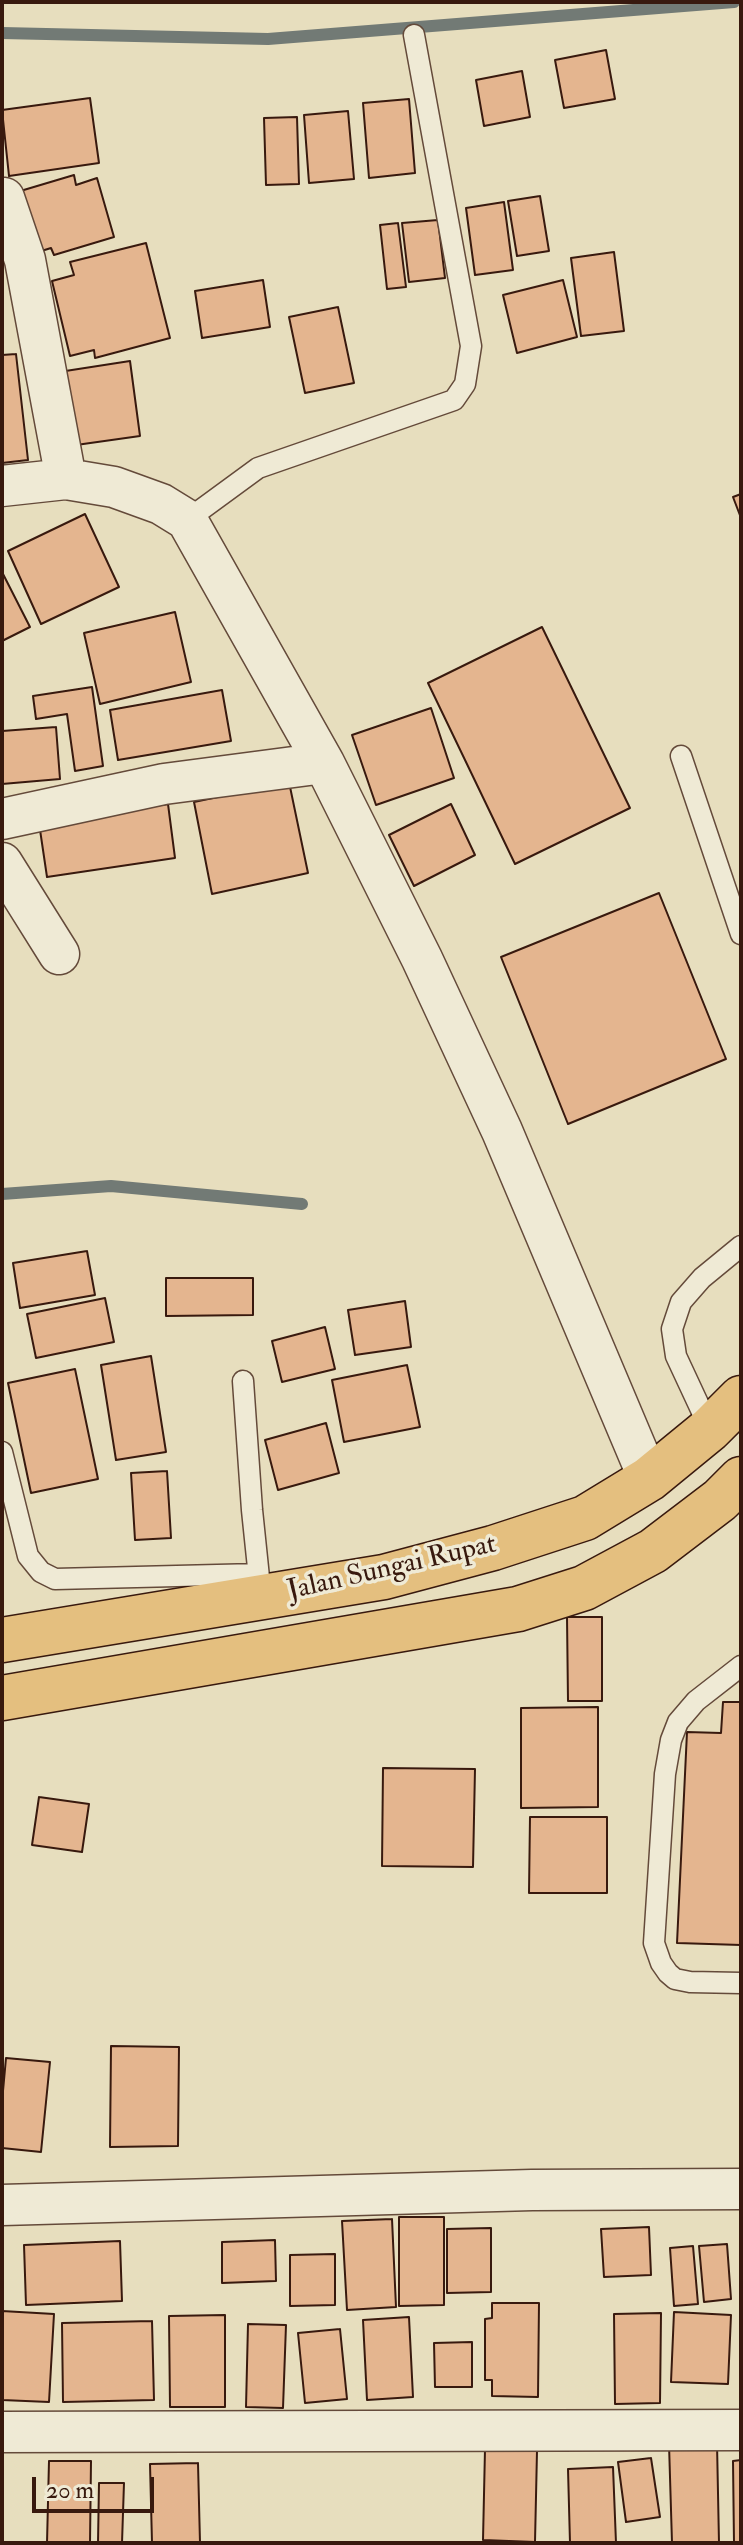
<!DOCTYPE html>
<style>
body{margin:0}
#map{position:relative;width:743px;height:2545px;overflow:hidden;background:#e7debe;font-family:"IM FELL Double Pica",serif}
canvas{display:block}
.frame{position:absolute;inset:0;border:4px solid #38190e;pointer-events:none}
.scale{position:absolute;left:32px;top:2477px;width:122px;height:36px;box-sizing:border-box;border:4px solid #38190e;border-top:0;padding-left:10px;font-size:24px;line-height:28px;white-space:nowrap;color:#38190e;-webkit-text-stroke:6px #efead5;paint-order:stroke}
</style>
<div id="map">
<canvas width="743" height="2545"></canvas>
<div class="frame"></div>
<div class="scale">20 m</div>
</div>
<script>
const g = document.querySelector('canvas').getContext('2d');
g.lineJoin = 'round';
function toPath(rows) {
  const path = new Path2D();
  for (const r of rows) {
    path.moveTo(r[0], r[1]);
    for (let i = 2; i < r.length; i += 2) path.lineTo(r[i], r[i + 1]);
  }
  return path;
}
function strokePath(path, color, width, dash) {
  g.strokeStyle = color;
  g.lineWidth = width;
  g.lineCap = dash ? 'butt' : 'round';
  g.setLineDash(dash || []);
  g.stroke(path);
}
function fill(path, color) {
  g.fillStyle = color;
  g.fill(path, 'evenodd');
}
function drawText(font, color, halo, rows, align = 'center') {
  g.font = font + ' "IM FELL Double Pica",serif';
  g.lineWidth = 7;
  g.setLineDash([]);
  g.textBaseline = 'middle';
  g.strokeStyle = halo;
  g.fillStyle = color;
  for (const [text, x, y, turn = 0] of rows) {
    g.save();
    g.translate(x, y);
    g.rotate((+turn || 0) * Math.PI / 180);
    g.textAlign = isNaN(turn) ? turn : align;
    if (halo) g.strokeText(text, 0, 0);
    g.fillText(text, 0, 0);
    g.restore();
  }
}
strokePath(toPath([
 [2,33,268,39,734,2],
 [2,1194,111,1186,302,1204]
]), '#727a75', 12);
const building = toPath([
 [606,50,615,99,564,108,555,60,606,50],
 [522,71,530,117,484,126,476,80,522,71],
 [90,98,99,163,9,176,2,110,90,98],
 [409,99,415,173,369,178,363,103,409,99],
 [348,111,354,179,309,183,304,115,348,111],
 [297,117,299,184,266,185,264,118,297,117],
 [74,175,76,185,97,178,114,237,54,255,51,248,35,253,17,192,74,175],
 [540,196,549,251,517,256,508,201,540,196],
 [504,202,513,270,475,275,466,208,504,202],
 [438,220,445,278,409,282,402,223,438,220],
 [398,223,406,287,387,289,380,225,398,223],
 [146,243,170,338,95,358,94,350,70,356,52,281,74,275,70,262,146,243],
 [614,252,624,331,581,336,571,258,614,252],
 [263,280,270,327,202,338,195,291,263,280],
 [563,280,577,337,517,353,503,295,563,280],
 [338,307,354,383,305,393,289,317,338,307],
 [16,354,28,460,2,463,2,355,16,354],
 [130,361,140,436,69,446,59,372,130,361],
 [741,494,741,518,733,497,741,494],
 [85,514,119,587,41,624,8,551,85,514],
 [2,572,30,627,2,641,2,572],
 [175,612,191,682,100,704,84,633,175,612],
 [542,627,630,808,515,864,428,683,542,627],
 [92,687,103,766,75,771,67,714,36,719,33,696,92,687],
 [222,690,231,741,118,760,110,710,222,690],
 [431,708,454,778,376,805,352,735,431,708],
 [56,727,60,779,2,784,2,731,56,727],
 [289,782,308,873,212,894,194,802,289,782],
 [168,804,175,858,47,877,39,823,168,804],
 [451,804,475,855,414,886,389,835,451,804],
 [659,893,726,1059,568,1124,501,957,659,893],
 [87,1251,95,1295,20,1308,13,1263,87,1251],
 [166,1278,253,1278,253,1315,166,1316,166,1278],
 [105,1298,114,1342,36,1358,27,1314,105,1298],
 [405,1301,411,1347,355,1355,348,1310,405,1301],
 [325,1327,335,1369,282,1382,272,1341,325,1327],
 [151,1356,166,1452,116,1460,101,1365,151,1356],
 [407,1365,420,1427,344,1442,332,1380,407,1365],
 [75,1369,98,1479,31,1493,8,1383,75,1369],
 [326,1423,339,1473,278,1490,265,1440,326,1423],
 [167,1471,171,1538,135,1540,131,1473,167,1471],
 [567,1617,602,1617,602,1701,568,1701,567,1617],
 [723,1702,741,1702,741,1945,677,1943,687,1732,721,1733,723,1702],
 [598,1707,598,1807,521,1808,521,1708,598,1707],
 [383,1768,475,1769,473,1867,382,1866,383,1768],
 [39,1797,89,1804,82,1852,32,1845,39,1797],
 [530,1817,607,1817,607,1893,529,1893,530,1817],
 [111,2046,179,2047,178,2146,110,2147,111,2046],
 [6,2058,50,2062,41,2152,2,2148,2,2102,6,2058],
 [399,2217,444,2217,444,2305,399,2306,399,2217],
 [392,2219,396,2307,347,2310,342,2221,392,2219],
 [649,2227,651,2275,604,2277,601,2229,649,2227],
 [491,2228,491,2292,447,2293,447,2229,491,2228],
 [275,2240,276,2281,222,2283,222,2242,275,2240],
 [120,2241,122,2301,26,2305,24,2245,120,2241],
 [727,2244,731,2299,704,2302,699,2246,727,2244],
 [693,2246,698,2304,674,2306,670,2248,693,2246],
 [335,2254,335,2305,290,2306,290,2255,335,2254],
 [492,2303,539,2303,538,2397,492,2396,492,2380,485,2380,485,2319,492,2318,492,2303],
 [2,2311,54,2314,49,2402,2,2400,2,2311],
 [674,2312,731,2315,728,2384,671,2382,674,2312],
 [661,2313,660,2403,615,2404,614,2314,661,2313],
 [225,2315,225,2407,170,2407,169,2316,225,2315],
 [409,2317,413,2397,367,2400,363,2320,409,2317],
 [152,2321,154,2400,63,2402,62,2323,152,2321],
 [248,2324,286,2325,283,2408,246,2407,248,2324],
 [340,2329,347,2399,305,2403,298,2333,340,2329],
 [472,2342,472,2387,435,2387,434,2343,472,2342],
 [717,2443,719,2543,672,2543,669,2444,717,2443],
 [485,2449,537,2451,535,2542,483,2540,485,2449],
 [651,2458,660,2517,626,2522,618,2462,651,2458],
 [741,2460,741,2543,734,2543,733,2461,741,2460],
 [49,2461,91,2461,90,2543,47,2543,49,2461],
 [198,2463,200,2543,152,2543,150,2464,198,2463],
 [613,2467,616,2543,570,2543,568,2469,613,2467],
 [99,2483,124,2483,122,2543,98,2543,99,2483]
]);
fill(building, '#e4b58f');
strokePath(building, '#38190e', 2);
const service = toPath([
 [187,520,258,468,454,400,465,384,471,346,414,35],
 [681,756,741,934],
 [243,1381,252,1510,260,1587],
 [710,1429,676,1356,672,1329,681,1302,702,1278,741,1246],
 [2,1452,28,1556,41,1572,55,1579,258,1574],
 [741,1666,696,1701,678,1722,671,1740,665,1774,654,1943,661,1963,668,1973,675,1979,690,1982,741,1983]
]);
const minor = toPath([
 [4,198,25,260,66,479],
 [2,486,66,479,114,487,161,504,187,520,324,763,422,959,502,1131,649,1479],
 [2,819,164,784,324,763],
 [2,863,59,954],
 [2,2205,532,2190,741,2189],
 [2,2432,741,2430]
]);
const primary = toPath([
 [2,1640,384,1577,493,1548,585,1518,649,1479,710,1429,741,1398],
 [2,1698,518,1609,584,1588,653,1551,720,1500,741,1479]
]);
strokePath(service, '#644a3a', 23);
strokePath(minor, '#644a3a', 43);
strokePath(primary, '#38190e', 47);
strokePath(service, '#efead5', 20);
strokePath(minor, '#efead5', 40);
strokePath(primary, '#e4bf7f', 44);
drawText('28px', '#38190e', '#efead5', [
 ["Jalan Sungai Rupat",392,1569,-13]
]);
</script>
